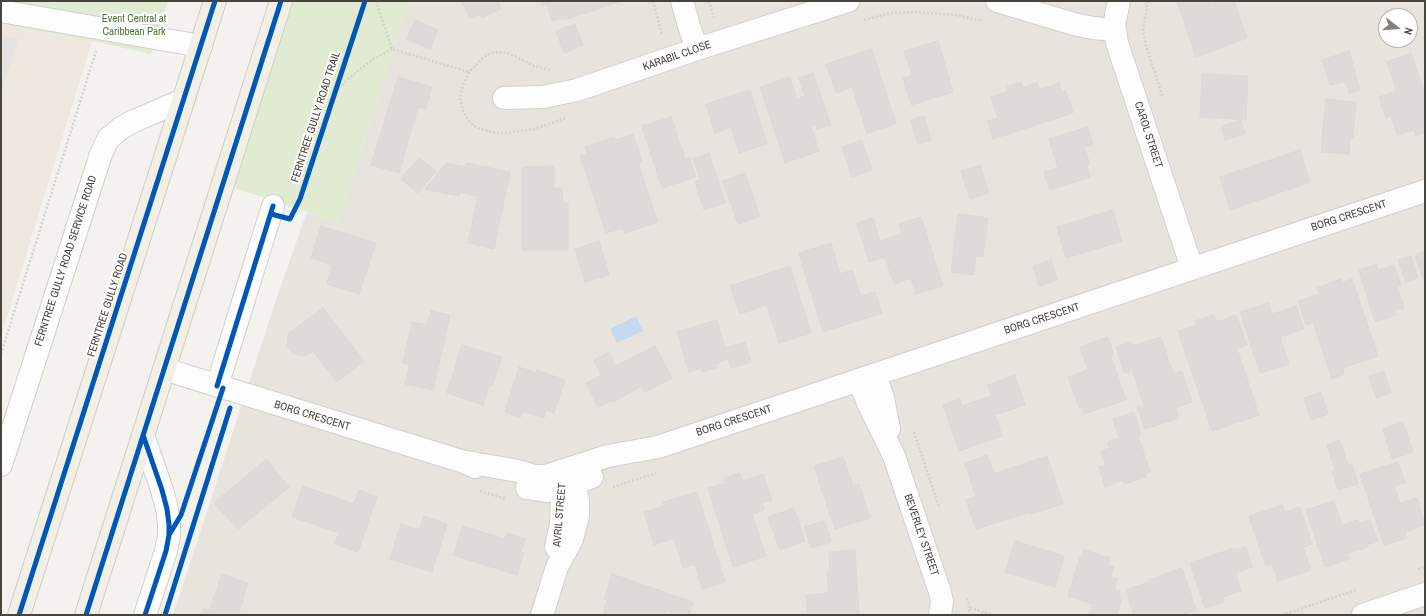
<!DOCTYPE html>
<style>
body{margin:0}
#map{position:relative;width:1426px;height:616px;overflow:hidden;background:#f3f2ef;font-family:"Archivo Narrow",sans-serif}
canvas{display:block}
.frame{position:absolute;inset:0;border:2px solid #49443b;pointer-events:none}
.north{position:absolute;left:1378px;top:8px;width:40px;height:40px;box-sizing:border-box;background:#fff;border:1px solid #b6b4b1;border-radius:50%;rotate:107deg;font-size:11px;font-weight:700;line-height:16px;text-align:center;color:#49443b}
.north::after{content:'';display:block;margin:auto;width:14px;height:18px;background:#84817a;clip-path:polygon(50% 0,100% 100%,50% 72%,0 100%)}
</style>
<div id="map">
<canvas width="1426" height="616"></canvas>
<div class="frame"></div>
<div class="north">N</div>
</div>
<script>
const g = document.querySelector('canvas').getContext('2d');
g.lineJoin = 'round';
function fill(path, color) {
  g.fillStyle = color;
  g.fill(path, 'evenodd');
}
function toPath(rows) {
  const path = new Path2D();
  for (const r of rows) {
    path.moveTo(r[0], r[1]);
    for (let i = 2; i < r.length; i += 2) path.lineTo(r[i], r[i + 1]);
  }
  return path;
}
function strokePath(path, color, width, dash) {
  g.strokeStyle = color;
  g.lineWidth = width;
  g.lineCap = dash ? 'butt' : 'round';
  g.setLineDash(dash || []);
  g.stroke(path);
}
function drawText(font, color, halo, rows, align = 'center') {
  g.font = font + ' "Archivo Narrow",sans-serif';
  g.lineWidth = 4;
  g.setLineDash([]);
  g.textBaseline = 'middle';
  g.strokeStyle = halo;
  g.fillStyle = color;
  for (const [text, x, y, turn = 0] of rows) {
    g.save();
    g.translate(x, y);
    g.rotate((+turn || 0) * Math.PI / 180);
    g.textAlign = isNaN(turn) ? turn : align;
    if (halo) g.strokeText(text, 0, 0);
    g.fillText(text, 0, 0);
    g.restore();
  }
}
fill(toPath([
 [409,1,1425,1,1425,615,173,615,279,291,307,212,338,222],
 [1386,16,1410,16,1410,40,1386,40]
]), '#e6e4dd');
fill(toPath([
 [1,24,92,41,1,336]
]), '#ede7dd');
fill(toPath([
 [1,1,168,1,151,54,92,41,1,24],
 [280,1,409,1,338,222,222,184]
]), '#e0ebd2');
fill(toPath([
 [1,36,18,39,1,93]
]), '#e5e3e0');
fill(toPath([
 [636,316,643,331,617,343,610,329]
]), '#c4daec');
const building = toPath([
 [462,1,498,1,501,9,482,18,479,14,470,18,462,1],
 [540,1,622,1,564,20,563,18,552,21,547,4,542,6,540,1],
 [1177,1,1211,1,1210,5,1220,1,1234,1,1247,38,1196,57,1177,1],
 [415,20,438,30,430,49,407,39,415,20],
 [575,24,583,45,564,53,556,31,575,24],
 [938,41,953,92,911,105,903,78,912,75,904,51,938,41],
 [872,49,896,124,867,133,852,87,836,93,826,64,872,49],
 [1349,51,1360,90,1349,93,1346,81,1330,85,1322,60,1349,51],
 [1411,53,1425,95,1425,133,1416,136,1414,130,1397,135,1391,116,1386,118,1379,97,1397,91,1387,62,1411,53],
 [813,73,831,125,817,129,815,125,811,127,819,151,785,163,760,87,790,77,797,99,805,96,799,78,813,73],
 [1202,74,1248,76,1246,120,1200,117,1202,74],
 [398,77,432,87,426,109,418,107,399,173,371,165,398,77],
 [1021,82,1023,87,1037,83,1039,90,1059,83,1062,92,1066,91,1073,113,993,139,988,121,998,118,991,97,1008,91,1007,87,1021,82],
 [750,90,767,144,739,153,731,127,715,133,706,104,750,90],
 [1326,99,1356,102,1353,138,1350,138,1349,154,1321,152,1326,99],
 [924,116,931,140,918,144,911,120,924,116],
 [671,117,685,159,690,158,696,177,662,188,642,126,671,117],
 [1241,120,1245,134,1225,140,1221,126,1241,120],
 [1088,127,1093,145,1084,147,1090,164,1087,165,1090,177,1050,190,1044,172,1058,168,1049,139,1088,127],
 [633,134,642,162,638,163,658,222,625,233,623,228,606,233,580,156,587,154,585,147,614,137,616,140,633,134],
 [862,140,872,170,852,177,842,147,862,140],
 [1300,150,1310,182,1230,210,1220,177,1300,150],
 [709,153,725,203,704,210,695,182,700,180,693,159,709,153],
 [419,158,436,171,418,193,401,179,419,158],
 [446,163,466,167,466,163,510,172,494,249,468,243,478,196,460,192,459,196,425,189,446,163],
 [980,165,989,193,970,199,961,171,980,165],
 [554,166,554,188,562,188,563,203,568,203,568,250,522,250,522,167,554,166],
 [745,173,760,216,738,224,723,181,745,173],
 [1113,210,1122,241,1066,258,1057,227,1113,210],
 [958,214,988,218,983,257,976,256,974,275,951,272,958,214],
 [921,217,943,286,916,294,911,278,894,284,885,257,869,262,857,223,873,218,880,241,902,234,899,224,921,217],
 [321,226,376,243,359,294,327,284,332,265,311,258,321,226],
 [599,241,609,275,585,282,575,249,599,241],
 [831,243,840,274,852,270,861,296,875,292,882,313,823,332,799,253,831,243],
 [1425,251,1425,284,1415,255,1425,251],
 [1411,256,1418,278,1406,282,1398,260,1411,256],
 [1051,260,1057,280,1039,286,1033,266,1051,260],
 [1376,264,1378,270,1394,265,1401,285,1397,286,1404,308,1395,310,1396,315,1375,322,1359,270,1376,264],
 [790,266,811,333,779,343,767,305,740,314,730,286,790,266],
 [1341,279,1342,283,1352,279,1378,356,1343,368,1344,374,1332,379,1313,323,1306,325,1298,301,1319,294,1317,288,1341,279],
 [1268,303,1272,314,1297,306,1304,329,1280,337,1289,364,1260,373,1240,312,1268,303],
 [323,308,364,361,337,382,313,351,306,356,294,354,287,346,288,334,323,308],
 [431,311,450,315,433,390,405,384,410,365,403,363,412,322,427,325,431,311],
 [1214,315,1217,322,1236,315,1247,345,1237,349,1259,415,1212,431,1178,331,1196,326,1195,321,1214,315],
 [717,320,725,348,745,342,751,362,731,368,728,359,715,364,716,368,703,372,701,368,689,372,677,332,717,320],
 [1108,337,1114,356,1111,357,1126,400,1084,414,1082,407,1079,408,1068,377,1088,370,1080,347,1108,337],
 [1161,337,1173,374,1182,371,1192,402,1176,408,1179,418,1145,429,1137,407,1144,405,1132,370,1124,373,1116,347,1131,342,1133,346,1161,337],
 [462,345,502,357,492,386,489,385,483,405,447,393,462,345],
 [655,346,672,378,645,392,642,386,613,402,612,400,598,407,586,383,601,375,594,360,609,352,616,366,655,346],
 [519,367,536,373,537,370,565,380,554,413,546,410,544,418,522,411,520,418,505,412,519,367],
 [1384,371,1391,393,1376,398,1369,376,1384,371],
 [1015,375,1025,405,995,415,1002,436,959,451,943,405,960,399,962,406,991,396,988,385,1015,375],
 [1321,392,1328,414,1311,420,1304,398,1321,392],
 [1134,412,1141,434,1138,436,1150,472,1145,473,1146,477,1124,484,1123,480,1105,487,1099,467,1106,465,1101,451,1110,448,1107,442,1119,438,1113,419,1134,412],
 [1403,422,1413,452,1392,459,1383,429,1403,422],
 [1340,440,1348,465,1352,464,1358,484,1338,490,1332,471,1335,470,1327,445,1340,440],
 [987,455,994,474,1047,456,1063,504,1031,514,1030,512,976,529,966,500,976,497,965,463,987,455],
 [843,457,853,486,859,484,870,518,835,529,814,466,843,457],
 [266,459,289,487,238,529,214,503,266,459],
 [1398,462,1405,483,1394,486,1400,503,1417,498,1425,525,1405,532,1407,538,1384,545,1360,474,1398,462],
 [740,473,742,481,763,474,772,500,762,503,764,510,752,514,766,556,733,567,708,488,726,483,724,478,740,473],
 [303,486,354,504,359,490,377,497,358,552,335,544,339,533,292,517,303,486],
 [697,492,725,582,702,589,695,564,683,568,674,538,654,545,644,512,665,506,663,502,697,492],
 [1334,501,1342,525,1358,520,1359,523,1370,520,1378,541,1367,545,1368,547,1347,553,1349,559,1325,567,1306,510,1334,501],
 [1282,505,1285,512,1300,507,1312,544,1303,547,1311,570,1278,581,1272,564,1266,566,1249,516,1282,505],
 [794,508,805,541,780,550,768,517,794,508],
 [424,516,447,524,432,572,390,559,401,524,419,530,424,516],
 [825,521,831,542,811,548,804,527,825,521],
 [463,526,505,539,507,533,525,539,521,552,524,553,517,575,453,555,463,526],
 [1015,541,1064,556,1055,587,1005,572,1015,541],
 [1246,547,1252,567,1235,573,1241,591,1223,597,1224,602,1205,608,1190,563,1234,548,1235,550,1246,547],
 [855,550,859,615,808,615,806,595,829,593,827,572,830,572,829,552,855,550],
 [1084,550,1110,558,1108,565,1114,567,1111,577,1117,579,1114,589,1120,591,1119,596,1122,598,1117,615,1090,615,1093,604,1068,596,1080,557,1082,557,1084,550],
 [1182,568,1196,610,1182,615,1134,615,1126,590,1149,582,1148,580,1182,568],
 [222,574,248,583,238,615,202,615,204,608,210,610,222,574],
 [612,574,693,602,689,615,679,615,666,610,664,615,636,615,628,612,627,615,603,615,607,600,604,599,612,574]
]);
fill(building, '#dddbd7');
strokePath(building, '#dbd9d5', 1);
const minor = toPath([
 [682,1,689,26,697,49],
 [997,1,1074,24,1093,28,1115,30],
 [1119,1,1114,25,1117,43,1192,268],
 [1,11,201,46],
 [504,98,543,97,577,90,697,49,848,1],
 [164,369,461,461,475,467],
 [875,375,883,398,889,429],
 [859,380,868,403,894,456,940,592,942,602,940,615],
 [217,386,273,206],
 [143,435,162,490,167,509,169,524,169,535,166,551,145,615],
 [461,461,518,471,535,476,546,476,608,456,658,447,1425,191],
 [1,465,101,154,108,139,121,128,134,121,183,100],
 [527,488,546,491,557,490,592,477],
 [556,547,561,525,563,474],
 [542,615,557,567,572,539,578,516,578,500,573,483,564,473],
 [1363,615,1425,594]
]);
const major = toPath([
 [19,615,215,1],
 [86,615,281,1]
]);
strokePath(minor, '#d1d0cc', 24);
strokePath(major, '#d3cebe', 24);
strokePath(toPath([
 [376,1,392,49,469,72],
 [653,1,662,35],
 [709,1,714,18],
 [1148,1,1143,31,1146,46,1163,98],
 [864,20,891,13,915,12,956,15,983,21],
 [550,70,534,66,515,56,503,52,491,53,484,57,469,72,463,85,460,98,463,111,468,120,474,126,484,130,497,133,506,133,534,129,566,118],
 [334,94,348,79,372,60,392,49],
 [1,354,96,51],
 [914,432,939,507],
 [613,487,656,473],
 [480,491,506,499],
 [194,522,228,414],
 [1418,569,1425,567],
 [967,598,970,608,968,613],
 [970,608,992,615],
 [1282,615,1356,590]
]), '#d3d2cd', 2.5, [2, 2]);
strokePath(minor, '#fdfdfd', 22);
strokePath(major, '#f1efe6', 22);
strokePath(toPath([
 [271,214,290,219,300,199,365,1],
 [217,386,273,206],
 [143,435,162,490,167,509,169,524,169,535,166,551,145,615],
 [169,535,181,515,223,388],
 [19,615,215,1],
 [86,615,281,1],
 [165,615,230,408]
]), '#0057b8', 5);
drawText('11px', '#497732', '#fff', [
 ["Event Central at",134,19],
 ["Caribbean Park",134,32]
]);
drawText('11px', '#49443b', '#fff', [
 ["KARABIL CLOSE",677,56,-19],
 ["FERNTREE GULLY ROAD TRAIL",316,117,-72],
 ["CAROL STREET",1148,135,72],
 ["BORG CRESCENT",1349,216,-18],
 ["FERNTREE GULLY ROAD SERVICE ROAD",66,261,-72],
 ["FERNTREE GULLY ROAD",108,305,-72],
 ["BORG CRESCENT",1042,319,-18],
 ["BORG CRESCENT",312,416,17],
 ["BORG CRESCENT",734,421,-18],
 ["AVRIL STREET",560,515,-85],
 ["BEVERLEY STREET",921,535,71]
]);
</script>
